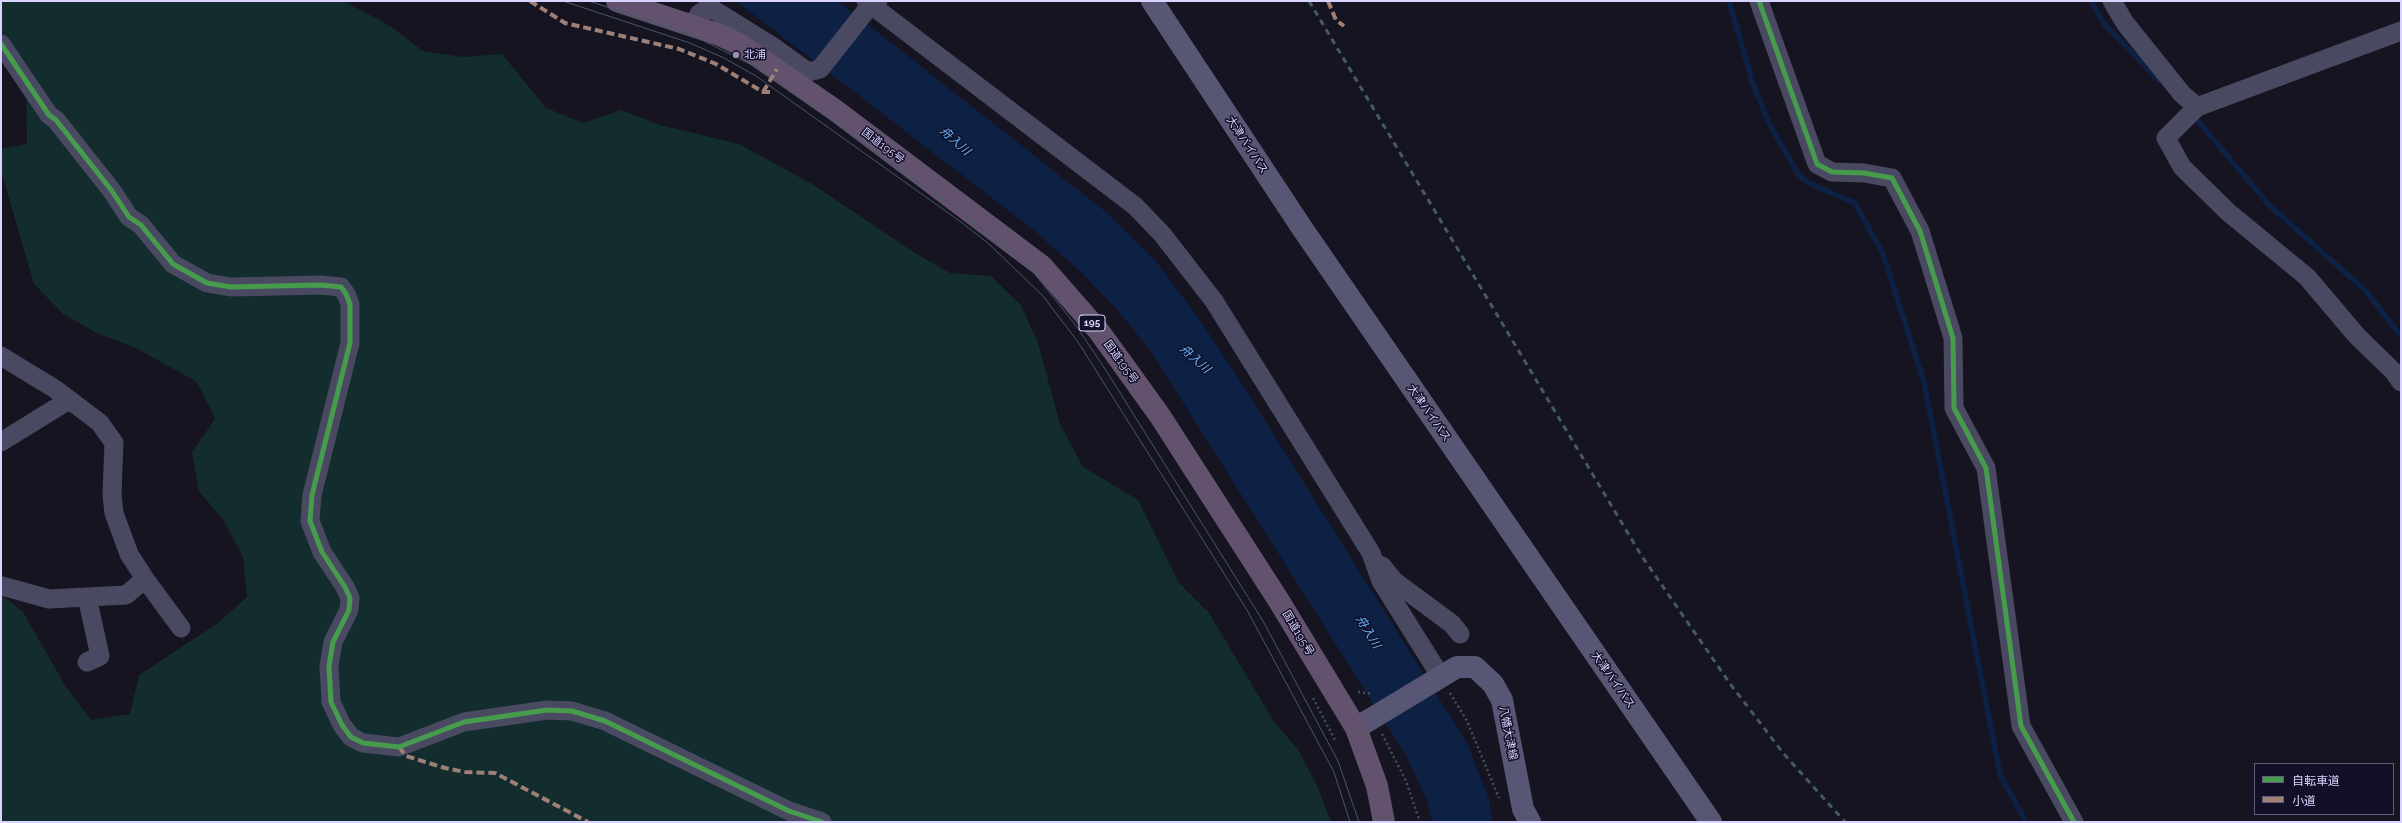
<!DOCTYPE html>
<meta charset="utf-8">
<style>
body{margin:0}
#map{position:relative;width:2402px;height:823px;overflow:hidden;background:#161421;font-family:Raleway,"Noto Sans JP",sans-serif}
canvas{display:block}
.frame{position:absolute;inset:0;border:2px solid #d9d4ff;pointer-events:none}
.legend{position:absolute;left:2254px;top:763px;width:140px;height:52px;box-sizing:border-box;background:#130f26;border:1px solid #625e7d;margin:0;padding:5px 7px;list-style:none;font-size:12px;color:#d9d4ff}
.legend li{display:flex;align-items:center;gap:8px;height:20px}
.legend b{width:20px;border:1px solid #625e7d}
</style>
<div id="map">
<canvas width="2402" height="823"></canvas>
<div class="frame"></div>
<ul class="legend">
<li><b style="height:5px;background:#469c4c"></b>自転車道</li>
<li><b style="height:5px;background:#9e8076"></b>小道</li>
</ul>
</div>
<script>
const g = document.querySelector('canvas').getContext('2d');
g.lineJoin = 'round';
function fill(path, color) {
  g.fillStyle = color;
  g.fill(path, 'evenodd');
}
function toPath(rows) {
  const path = new Path2D();
  for (const r of rows) {
    path.moveTo(r[0], r[1]);
    for (let i = 2; i < r.length; i += 2) path.lineTo(r[i], r[i + 1]);
  }
  return path;
}
function strokePath(path, color, width, dash) {
  g.strokeStyle = color;
  g.lineWidth = width;
  g.lineCap = dash ? 'butt' : 'round';
  g.setLineDash(dash || []);
  g.stroke(path);
}
function drawText(font, color, halo, rows, align = 'center') {
  g.font = font + ' Raleway,"Noto Sans JP",sans-serif';
  g.lineWidth = 3;
  g.setLineDash([]);
  g.textBaseline = 'middle';
  g.strokeStyle = halo;
  g.fillStyle = color;
  for (const [text, x, y, turn = 0] of rows) {
    g.save();
    g.translate(x, y);
    g.rotate((+turn || 0) * Math.PI / 180);
    g.textAlign = isNaN(turn) ? turn : align;
    if (halo) g.strokeText(text, 0, 0);
    g.fillText(text, 0, 0);
    g.restore();
  }
}
fill(toPath([
 [1,1,344,1,390,26,423,51,463,57,502,54,546,108,583,123,621,110,660,125,739,144,812,184,915,253,950,273,991,276,1021,305,1038,343,1060,424,1083,467,1138,500,1179,583,1209,613,1273,720,1299,751,1318,788,1331,822,1,822,1,594,23,612,66,687,91,720,130,714,139,675,218,623,247,597,243,557,224,521,199,491,192,452,215,419,197,382,136,348,97,333,63,314,34,284,1,171,1,149,27,144,26,70,1,32]
]), '#132c2d');
fill(toPath([
 [736,1,838,1,1106,212,1156,261,1202,323,1244,387,1467,743,1489,799,1492,822,1432,822,1427,801,1407,757,1150,350,1115,307,1079,270,1031,228]
]), '#0d2144');
strokePath(toPath([
 [1729,1,1753,84,1769,123,1799,176,1811,184,1855,203,1883,254,1924,382,2000,775,2026,822],
 [2091,1,2105,25,2159,80],
 [2193,115,2270,206,2365,290,2401,336]
]), '#0d2144', 5.5);
strokePath(toPath([
 [1358,692,1373,694],
 [1450,693,1467,721,1499,798],
 [1313,698,1335,740],
 [1382,734,1406,781,1420,822]
]), '#44505f', 2.5, [2, 3]);
strokePath(toPath([
 [866,1,1135,206,1162,234,1214,301,1371,553,1381,581,1441,677],
 [1759,1,1817,164,1832,172,1864,173,1892,178,1920,231,1953,338,1954,408,1986,468,2021,726,2074,822],
 [2112,1,2125,23,2182,94,2197,107],
 [693,26,699,14,705,10,714,10,772,46,808,72,820,69,865,12,878,1],
 [2401,31,2197,107,2166,138,2182,167,2228,212,2307,277,2357,336,2394,372,2401,382],
 [1,44,49,115,56,120,112,191,129,217,141,225,173,264,207,283,231,287,321,285,341,287,346,294,350,304,350,343,312,495,310,521,322,552,345,587,350,598,349,610,333,642,329,666,331,702,342,725,351,737,363,743,399,747,464,722,547,710,572,711,605,721,789,811,822,822],
 [1,356,55,389,100,423,114,443,112,494,114,513,129,554,145,579,126,595,49,599,2,586],
 [1,442,69,400],
 [1382,566,1394,581,1452,624,1460,634],
 [145,579,181,628],
 [87,662,100,656,87,597]
]), '#4a4962', 19);
strokePath(toPath([
 [1152,1,1302,228,1711,822],
 [1356,728,1457,667,1475,667,1493,684,1502,700,1523,809,1530,822]
]), '#575674', 22);
strokePath(toPath([
 [617,1,720,35,741,45,835,110,1042,266,1098,330,1122,363,1160,416,1279,601,1356,728,1377,786,1384,822]
]), '#62526e', 22);
strokePath(toPath([
 [563,1,690,43,724,58,756,76,961,222,989,244,1043,296,1078,342,1247,610,1334,772,1350,822],
 [589,1,694,36,756,67,955,208,1014,254,1034,273,1077,327,1107,372,1263,621,1338,761,1359,822]
]), '#43596b', 1);
strokePath(toPath([
 [1309,1,1641,555,1731,685,1784,754,1845,822]
]), '#43596b', 3, [6, 5]);
strokePath(toPath([
 [530,1,565,23,679,49,716,64,763,92,770,92],
 [1328,1,1336,20,1344,26],
 [763,92,777,69],
 [399,747,406,756,445,768,465,772,495,773,588,822]
]), '#9e8076', 4, [8, 4]);
strokePath(toPath([
 [1759,1,1817,164,1832,172,1864,173,1892,178,1920,231,1953,338,1954,408,1986,468,2021,726,2074,822],
 [1,44,49,115,56,120,112,191,129,217,141,225,173,264,207,283,231,287,321,285,341,287,346,294,350,304,350,343,312,495,310,521,322,552,345,587,350,598,349,610,333,642,329,666,331,702,342,725,351,737,363,743,399,747,464,722,547,710,572,711,605,721,789,811,822,822]
]), '#469c4c', 5);
for (const [x, y, r, color] of [
 [736,55,4,"#9591b1"]
]) {
  const dot = new Path2D();
  dot.arc(x, y, r, 0, 2 * Math.PI);
  g.fillStyle = color;
  g.fill(dot);
  strokePath(dot, '#130f26', 1.5);
}
for (const [x, y, w] of [
 [1092,323,26]
]) {
  const box = new Path2D();
  box.roundRect(x - w / 2, y - 8, w, 16, 3);
  g.fillStyle = '#130f26';
  g.fill(box);
  strokePath(box, '#d9d4ff', 1);
}
drawText('bold 10px', '#d9d4ff', null, [
 ["195",1092,323]
]);
drawText('11px', '#d9d4ff', '#130f26', [
 ["北浦",744,55]
], 'left');
drawText('11px', '#d9d4ff', '#130f26', [
 ["大津バイパス",1247,145,57],
 ["国道195号",883,146,37],
 ["国道195号",1121,362,54],
 ["大津バイパス",1429,413,55],
 ["国道195号",1298,633,59],
 ["大津バイパス",1613,680,55],
 ["八幡大津線",1508,733,79]
]);
drawText('italic 12px', '#62b6ff', '#130f26', [
 ["舟入川",955,141,42],
 ["舟入川",1195,359,42],
 ["舟入川",1368,632,59]
]);
</script>
